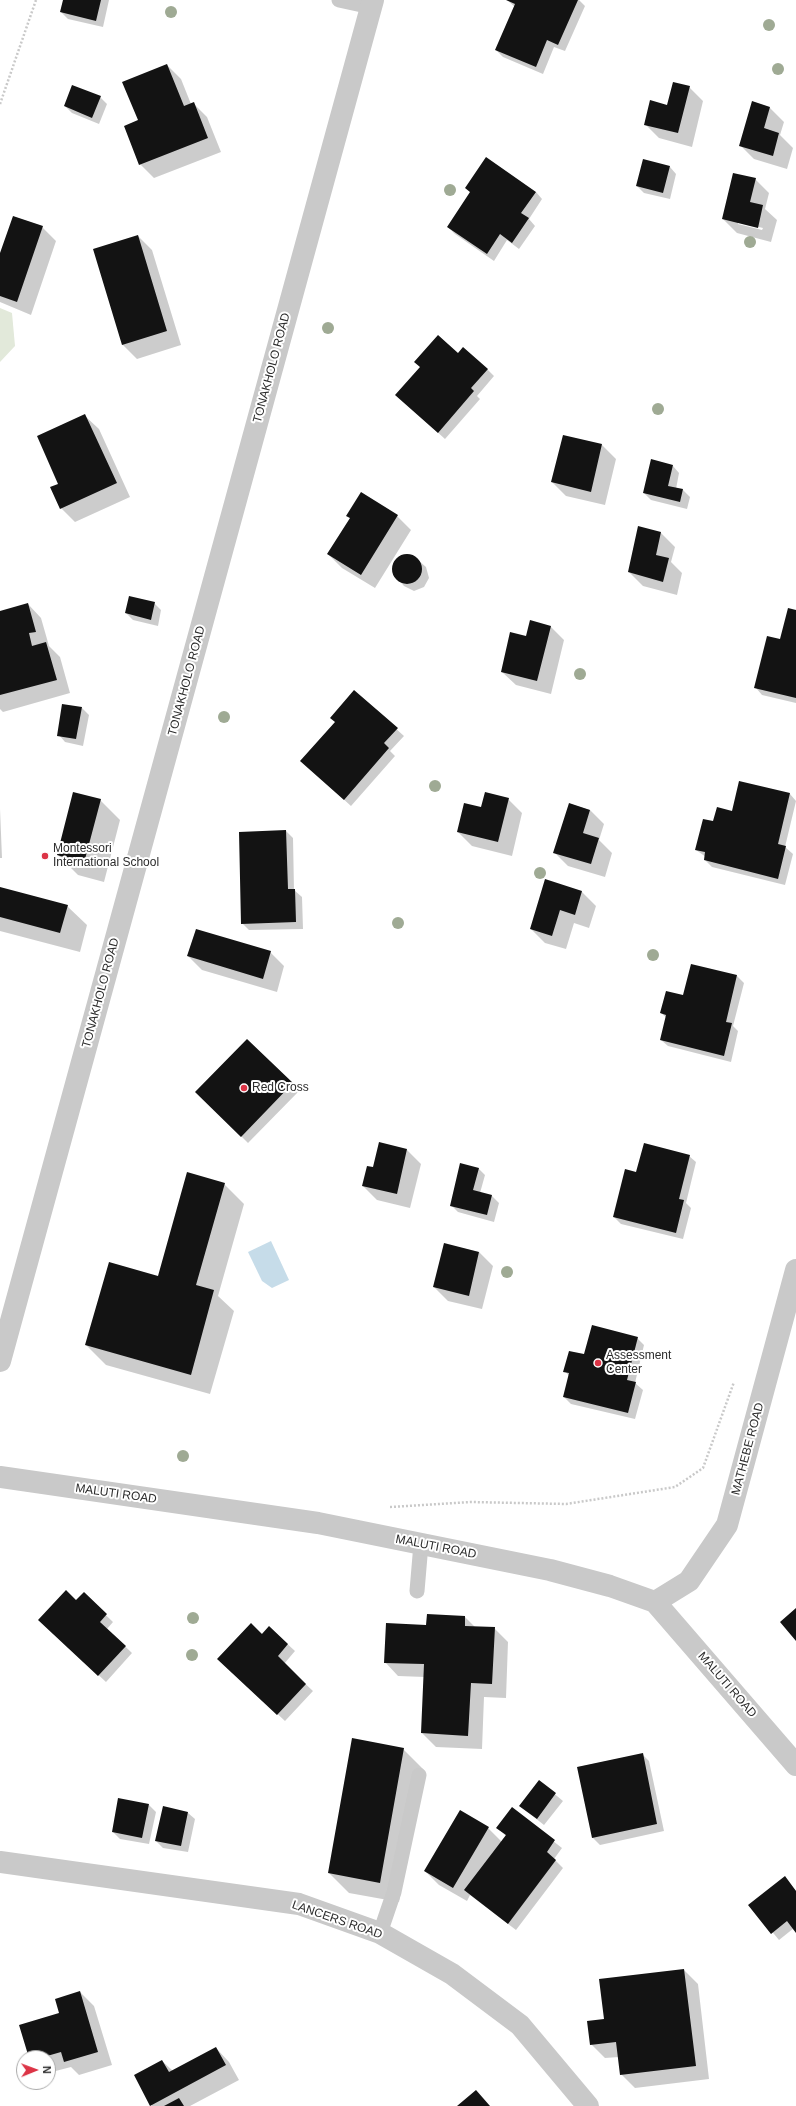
<!DOCTYPE html>
<style>
body{margin:0}
#map{position:relative;width:796px;height:2106px;overflow:hidden;background:#fff;font-family:Arial,sans-serif}
canvas{display:block}
.north{position:absolute;left:16px;top:2050px;width:40px;height:40px;box-sizing:border-box;background:#fff;border:1px solid #ababab;border-radius:50%;rotate:89deg;font-size:11px;font-weight:700;line-height:16px;text-align:center;color:#2c2c2c}
.north::after{content:'';display:block;margin:auto;width:14px;height:18px;background:#dc3446;clip-path:polygon(50% 0,100% 100%,50% 72%,0 100%)}
</style>
<div id="map">
<canvas width="796" height="2106"></canvas>
<div class="north">N</div>
</div>
<script>
const g = document.querySelector('canvas').getContext('2d');
g.lineJoin = 'round';
function fill(path, color) {
  g.fillStyle = color;
  g.fill(path, 'evenodd');
}
function toPath(rows) {
  const path = new Path2D();
  for (const r of rows) {
    if (r.length === 3) {
      path.moveTo(r[0] + r[2], r[1]);
      path.arc(r[0], r[1], r[2], 0, 2 * Math.PI);
      continue;
    }
    path.moveTo(r[0], r[1]);
    for (let i = 2; i < r.length; i += 2) path.lineTo(r[i], r[i + 1]);
  }
  return path;
}
function strokePath(path, color, width, dash) {
  g.strokeStyle = color;
  g.lineWidth = width;
  g.lineCap = dash ? 'butt' : 'round';
  g.setLineDash(dash || []);
  g.stroke(path);
}
function drawText(font, color, halo, rows, align = 'center') {
  g.font = font + ' Arial,sans-serif';
  g.lineWidth = 4;
  g.setLineDash([]);
  g.textBaseline = 'middle';
  g.strokeStyle = halo;
  g.fillStyle = color;
  for (const [text, x, y, turn = 0] of rows) {
    g.save();
    g.translate(x, y);
    g.rotate((+turn || 0) * Math.PI / 180);
    g.textAlign = isNaN(turn) ? turn : align;
    if (halo) g.strokeText(text, 0, 0);
    g.fillText(text, 0, 0);
    g.restore();
  }
}
fill(toPath([
 [0,308,12,313,15,346,0,362]
]), '#e2e9da');
fill(toPath([
 [271,1241,289,1280,272,1288,262,1281,248,1252]
]), '#c6dce9');
fill(toPath([
 [64,0,109,0,103,27,68,19,61,12],
 [507,0,579,0,585,6,565,51,554,47,543,74,503,57,496,50,515,7],
 [167,65,181,79,191,104,193,103,207,117,221,152,154,178,140,164,139,121],
 [689,87,703,101,692,147,659,138,645,124],
 [100,97,107,104,99,124,72,113,65,106],
 [753,103,770,108,784,122,780,135,793,148,787,169,754,159,740,145],
 [670,167,676,174,670,199,644,193,637,186],
 [755,179,769,193,765,209,777,220,771,242,737,233,723,219],
 [738,222,763,228,762,230,738,224],
 [466,188,536,192,542,199,529,219,535,226,519,249,507,240,494,261,455,234,448,227,471,193],
 [42,227,56,241,31,315,0,302,0,257],
 [138,236,152,250,181,345,137,359,123,345,94,250],
 [458,355,487,369,494,376,477,396,480,399,445,439,404,402],
 [85,416,99,429,130,497,75,522,61,508,59,484],
 [564,436,602,445,616,459,605,505,566,496,552,482],
 [673,466,679,473,676,489,683,490,690,497,687,509,651,500,644,493],
 [362,493,397,516,411,530,375,588,342,568,328,554,351,519,347,516],
 [639,528,661,533,675,547,671,562,682,573,677,595,643,586,629,572],
 [409,555,418,560,426,567,429,578,424,587,414,591,404,586,397,578,393,568,398,558],
 [154,603,161,610,158,626,133,620,126,613],
 [28,604,41,618,49,646,60,657,70,693,3,712,0,709,0,612],
 [796,611,796,703,762,695,756,688],
 [550,626,564,640,551,694,516,685,502,672,527,637],
 [354,691,404,736,390,751,395,756,351,806,309,768],
 [82,708,89,715,83,746,65,742,59,735],
 [740,782,790,794,796,801,785,847,793,854,785,885,712,867,705,860,706,857,696,850,714,822,733,813],
 [508,799,522,813,512,856,472,846,458,832,482,808],
 [100,800,120,820,104,882,78,875,58,855],
 [570,804,590,810,604,824,599,840,612,853,605,877,568,866,554,852],
 [0,809,2,858,0,858],
 [286,831,293,838,294,890,302,897,303,929,249,930,242,923,240,833],
 [546,880,582,892,596,906,589,928,574,923,566,949,545,943,531,929],
 [0,888,67,906,87,925,80,952,0,931],
 [270,952,284,966,277,992,202,970,188,956],
 [737,976,744,983,733,1026,738,1031,731,1062,668,1046,661,1040,667,1018,661,1013,684,997],
 [247,1040,299,1091,248,1143,197,1092],
 [380,1143,407,1150,421,1164,410,1208,377,1200,363,1186,373,1169],
 [689,1156,696,1162,686,1203,691,1208,683,1239,621,1224,614,1217,637,1173],
 [478,1168,485,1175,480,1193,492,1196,499,1203,494,1222,458,1212,451,1205],
 [224,1184,244,1204,218,1296,234,1311,210,1394,106,1365,86,1345,158,1277],
 [444,1244,479,1252,493,1266,482,1309,448,1301,434,1287],
 [637,1338,644,1345,635,1383,643,1390,635,1419,571,1404,564,1397,569,1376,565,1371,585,1356],
 [84,1594,113,1622,107,1629,132,1653,106,1682,47,1627],
 [465,1617,475,1627,494,1628,508,1642,506,1698,484,1697,482,1749,436,1747,422,1733,425,1677,398,1676,385,1662],
 [269,1627,295,1651,284,1664,313,1691,285,1721,226,1666],
 [403,1749,423,1769,399,1902,349,1893,329,1873],
 [642,1754,649,1761,664,1831,600,1845,593,1838,578,1767],
 [539,1781,563,1801,544,1825,520,1806],
 [149,1805,156,1812,149,1844,120,1839,113,1832],
 [512,1809,562,1848,554,1859,563,1868,516,1930,470,1895,467,1901,439,1885,425,1871,488,1828,502,1842,506,1836,498,1828],
 [188,1813,195,1819,188,1852,163,1848,156,1841],
 [785,1878,796,1891,796,1931,794,1928,779,1940,750,1905],
 [684,1970,698,1984,709,2079,635,2088,621,2074,619,2057,605,2058,591,2044,605,2020],
 [80,1992,94,2006,112,2065,79,2075,71,2067,48,2073,48,2058,30,2058,60,2013],
 [216,2048,229,2062,239,2080,190,2106,152,2106,135,2076,162,2061,173,2071]
]), '#0003');
fill(toPath([
 [63,0,101,0,96,21,60,12],
 [506,0,578,0,558,45,547,40,536,67,495,50,515,4],
 [167,64,184,106,194,102,208,138,139,165,124,126,138,120,122,82],
 [673,82,690,86,678,133,644,125,650,100,667,105],
 [72,85,101,96,92,118,64,106],
 [752,101,770,107,764,128,779,133,773,156,739,146],
 [486,157,536,192,521,213,529,218,512,243,500,234,487,254,447,227,470,192,465,188],
 [643,159,670,166,663,193,636,186],
 [733,173,756,178,750,202,763,205,758,228,722,219],
 [13,216,43,226,17,302,0,296,0,253],
 [138,235,167,331,122,345,93,249],
 [438,335,458,353,463,347,488,369,471,388,474,391,438,433,395,395,420,367,414,362],
 [85,414,117,483,60,509,50,487,58,484,37,436],
 [563,435,602,444,591,492,551,482],
 [651,459,673,465,668,486,683,489,680,502,643,493],
 [361,492,398,515,361,575,327,554,350,518,346,516],
 [638,526,661,532,656,555,669,558,663,582,628,572],
 [407,569,15],
 [129,596,155,602,151,620,125,613],
 [28,603,36,632,29,633,32,646,46,642,57,680,0,695,0,611],
 [788,608,796,610,796,698,754,688,767,636,780,639],
 [530,620,551,626,537,681,501,672,510,632,526,636],
 [354,690,398,728,384,743,389,748,344,800,300,761,335,722,330,718],
 [62,704,82,707,76,739,57,736],
 [739,781,790,793,778,844,786,846,778,879,704,860,705,852,695,850,703,819,713,821,717,807,732,811],
 [73,792,101,799,84,863,57,855],
 [485,792,509,798,498,842,457,832,464,803,481,807],
 [569,803,590,810,583,833,599,838,591,864,553,853],
 [286,830,288,889,295,889,296,922,241,924,239,832],
 [545,879,582,891,575,915,560,910,552,936,530,929],
 [0,887,68,905,60,933,0,917],
 [196,929,271,951,263,979,187,956],
 [691,964,737,975,726,1022,732,1023,724,1056,660,1040,666,1015,660,1013,666,991,683,995],
 [247,1039,293,1083,241,1137,195,1092],
 [379,1142,407,1149,397,1194,362,1186,367,1166,373,1167],
 [644,1143,690,1155,679,1199,684,1200,676,1233,613,1217,625,1169,636,1172],
 [460,1163,479,1168,473,1190,492,1195,487,1215,450,1206],
 [187,1172,225,1183,196,1285,214,1290,191,1375,85,1345,109,1262,158,1276],
 [444,1243,479,1252,469,1296,433,1287],
 [592,1325,638,1337,627,1380,636,1382,628,1413,563,1397,569,1373,563,1372,569,1351,584,1354],
 [66,1590,76,1600,84,1592,107,1614,100,1622,126,1646,98,1676,38,1620],
 [796,1608,796,1641,780,1622],
 [427,1614,465,1616,465,1626,495,1627,492,1684,471,1683,468,1736,421,1733,424,1664,384,1663,386,1623,426,1625],
 [251,1623,262,1634,269,1626,288,1644,278,1656,306,1684,277,1715,217,1659],
 [352,1738,404,1748,380,1883,328,1873],
 [643,1753,657,1824,592,1838,577,1767],
 [539,1780,556,1793,537,1819,519,1806],
 [118,1798,149,1804,142,1838,112,1832],
 [163,1806,188,1812,181,1846,155,1841],
 [512,1807,555,1840,547,1852,556,1860,508,1924,464,1890,506,1835,496,1828],
 [460,1810,489,1827,453,1888,424,1871],
 [785,1876,796,1891,796,1933,787,1921,771,1934,748,1905],
 [684,1969,696,2066,620,2075,616,2042,590,2045,587,2021,604,2019,599,1979],
 [80,1991,98,2052,64,2062,61,2052,40,2058,29,2058,19,2025,59,2013,55,1999],
 [216,2047,226,2065,150,2106,134,2075,162,2060,169,2072],
 [476,2090,490,2106,457,2106],
 [179,2098,184,2106,164,2106]
]), '#131313');
strokePath(toPath([
 [0,104,36,0],
 [390,1507,471,1502,566,1504,675,1487,703,1468,734,1382]
]), '#c9c9c9', 2.5, [2, 2]);
strokePath(toPath([
 [339,0,371,7],
 [417,1591,421,1544],
 [380,1933,394,1892,419,1775]
]), '#c9c9c9', 15);
strokePath(toPath([
 [0,1361,373,0],
 [0,1477,318,1523,550,1570,610,1586,655,1602,796,1765],
 [655,1602,689,1581,727,1525,796,1270],
 [0,1862,299,1904,380,1933,452,1974,520,2025,588,2106]
]), '#c9c9c9', 22);
g.fillStyle = '#9faa94';
for (const [x, y] of [
 [171,12],
 [769,25],
 [778,69],
 [450,190],
 [750,242],
 [328,328],
 [658,409],
 [580,674],
 [224,717],
 [435,786],
 [540,873],
 [398,923],
 [653,955],
 [507,1272],
 [183,1456],
 [193,1618],
 [192,1655]
]) {
  g.beginPath();
  g.arc(x, y, 6, 0, 2 * Math.PI);
  g.fill();
}
for (const [x, y, r, color] of [
 [45,856,4,"#dc3446"],
 [244,1088,4,"#dc3446"],
 [598,1363,4,"#dc3446"]
]) {
  const dot = new Path2D();
  dot.arc(x, y, r, 0, 2 * Math.PI);
  g.fillStyle = color;
  g.fill(dot);
  strokePath(dot, '#fff', 1.5);
}
drawText('12px', '#2c2c2c', '#fff', [
 ["TONAKHOLO ROAD",272,368,-75],
 ["TONAKHOLO ROAD",187,681,-75],
 ["TONAKHOLO ROAD",101,993,-75],
 ["MATHEBE ROAD",748,1449,-75],
 ["MALUTI ROAD",116,1494,8],
 ["MALUTI ROAD",436,1547,11],
 ["MALUTI ROAD",727,1685,49],
 ["LANCERS ROAD",337,1920,19]
]);
drawText('12px', '#2c2c2c', '#fff', [
 ["Montessori",53,849],
 ["International School",53,863],
 ["Red Cross",252,1088],
 ["Assessment",606,1356],
 ["Center",606,1370]
], 'left');
</script>
